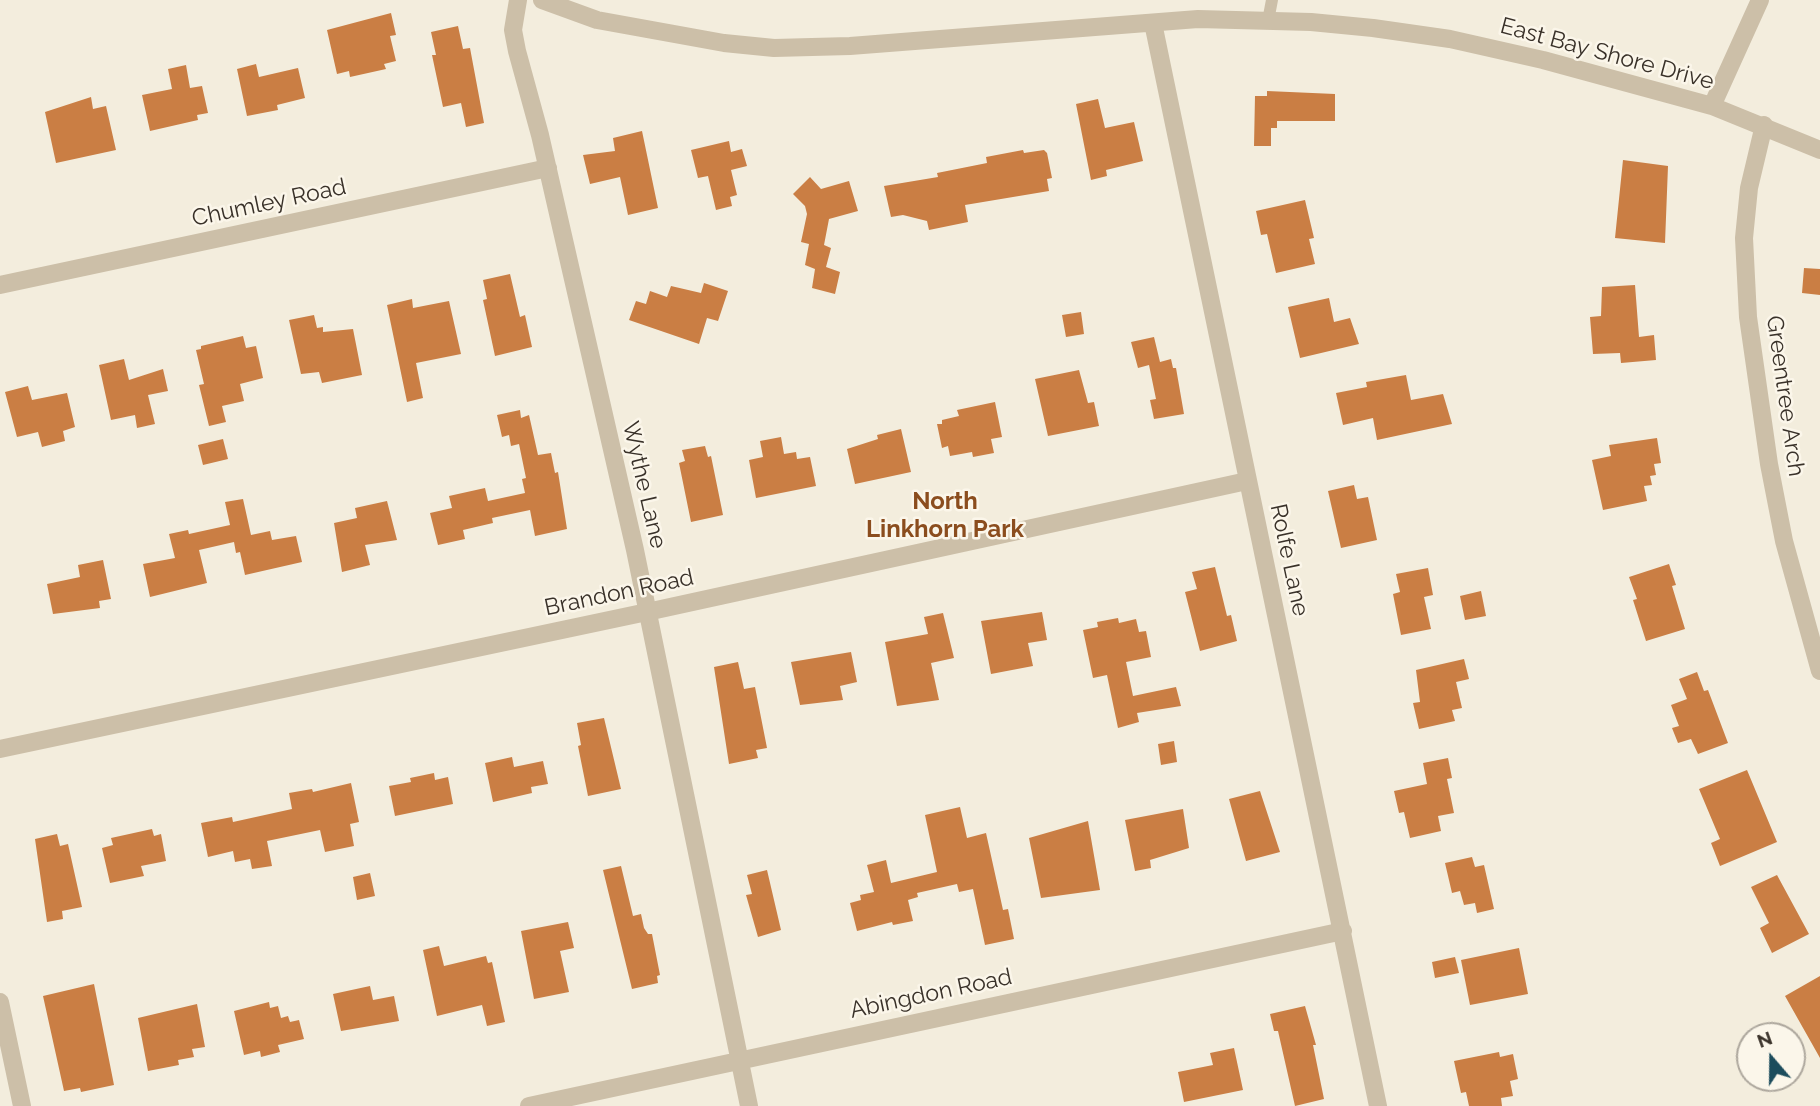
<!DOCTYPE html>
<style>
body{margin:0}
#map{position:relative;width:1820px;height:1106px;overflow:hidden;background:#f3eddd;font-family:Raleway,sans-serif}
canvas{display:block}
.north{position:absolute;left:1736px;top:1022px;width:70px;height:70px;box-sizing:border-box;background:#fbf6ea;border:2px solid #ada79d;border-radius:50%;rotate:340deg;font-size:19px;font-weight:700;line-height:28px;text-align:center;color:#393129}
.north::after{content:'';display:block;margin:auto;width:24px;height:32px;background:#1c4c5c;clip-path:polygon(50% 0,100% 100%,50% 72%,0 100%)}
</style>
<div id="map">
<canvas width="1820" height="1106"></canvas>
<div class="north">N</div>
</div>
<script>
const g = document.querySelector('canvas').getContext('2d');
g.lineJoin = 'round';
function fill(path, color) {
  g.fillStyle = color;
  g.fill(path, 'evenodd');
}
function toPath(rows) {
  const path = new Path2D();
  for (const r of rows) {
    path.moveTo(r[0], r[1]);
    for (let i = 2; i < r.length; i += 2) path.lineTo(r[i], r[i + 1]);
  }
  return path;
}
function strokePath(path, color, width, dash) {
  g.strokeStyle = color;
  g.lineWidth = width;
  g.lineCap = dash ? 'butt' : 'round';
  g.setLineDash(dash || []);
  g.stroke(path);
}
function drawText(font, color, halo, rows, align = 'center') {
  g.font = font + ' Raleway,sans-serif';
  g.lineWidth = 5;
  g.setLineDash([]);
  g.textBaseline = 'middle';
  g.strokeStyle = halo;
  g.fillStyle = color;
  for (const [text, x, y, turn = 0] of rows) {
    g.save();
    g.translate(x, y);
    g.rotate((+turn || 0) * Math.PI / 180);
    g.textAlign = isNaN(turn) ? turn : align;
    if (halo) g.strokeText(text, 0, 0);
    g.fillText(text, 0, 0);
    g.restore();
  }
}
fill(toPath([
 [391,13,396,35,390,36,396,61,384,64,386,69,350,77,349,71,337,74,327,30],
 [458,26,463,49,470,48,484,123,466,127,461,103,443,107,432,55,436,55,431,32],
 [256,64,259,77,298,68,305,98,277,105,278,110,247,116,237,69],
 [186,65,190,88,202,86,208,113,197,115,198,120,150,131,142,95,172,89,168,69],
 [1267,91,1335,94,1335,121,1277,121,1277,128,1271,128,1271,146,1254,146,1255,96,1267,96],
 [91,97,93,109,106,106,116,150,56,163,45,112],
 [1098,99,1105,128,1134,122,1143,161,1106,170,1107,176,1091,180,1076,104],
 [642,131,658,208,628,215,620,177,590,184,583,155,615,151,613,138],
 [729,141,731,152,742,149,747,166,731,170,737,195,730,197,732,206,716,210,708,176,698,178,691,150],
 [1023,150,1024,153,1044,150,1047,153,1052,178,1047,179,1049,191,965,205,968,222,929,230,927,221,903,215,891,217,884,186,938,177,937,173,987,163,986,157],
 [1623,160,1668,166,1665,243,1615,238],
 [810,177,821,189,849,181,858,211,829,219,824,245,831,248,826,267,840,272,835,294,812,288,815,269,805,265,809,244,801,242,807,214,805,206,793,194],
 [1305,200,1314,238,1309,239,1315,264,1276,273,1267,234,1261,235,1256,211],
 [1804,268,1820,269,1820,295,1802,293],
 [510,274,520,317,525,315,532,347,495,356,483,300,487,299,483,280],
 [704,283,728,291,718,321,707,318,699,344,629,320,636,301,646,304,650,291,667,297,671,286,701,293],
 [1635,285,1639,337,1654,335,1656,360,1621,363,1620,353,1593,354,1590,317,1601,316,1602,287],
 [1329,298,1334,322,1350,318,1359,344,1300,358,1288,307],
 [412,299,413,308,449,301,461,354,416,363,423,398,407,402,387,305],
 [1081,312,1084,334,1066,337,1062,315],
 [314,315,317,328,323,327,323,332,353,329,362,375,322,383,319,372,301,374,289,320],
 [243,336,246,348,256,346,263,378,240,384,244,401,222,406,226,422,209,426,199,385,204,384,196,350,201,349,201,346],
 [1154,337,1160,362,1171,359,1173,368,1176,368,1184,414,1154,419,1150,400,1156,399,1149,365,1138,368,1131,342],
 [124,359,129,380,163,369,168,391,148,395,155,424,137,428,135,415,111,420,99,365],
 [1079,370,1088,403,1094,402,1099,426,1048,436,1035,379],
 [1406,375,1411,400,1443,394,1452,424,1377,440,1373,418,1343,425,1336,393,1367,387,1366,382],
 [28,386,32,400,67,393,75,427,63,431,65,441,42,447,38,432,17,437,5,392],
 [995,402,1002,437,991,439,994,453,973,457,972,452,950,456,948,446,942,448,937,424,942,424,942,420,959,416,957,410],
 [520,410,521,418,529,415,538,455,551,453,555,473,558,472,567,529,535,536,530,510,492,518,493,523,463,530,465,539,438,545,430,513,452,508,449,496,485,488,488,501,525,493,522,479,526,478,519,444,511,446,509,435,502,437,497,415],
 [901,429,911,472,855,484,847,449,878,439,877,435],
 [781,437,784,454,796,452,797,459,810,457,816,486,756,498,749,460,763,457,760,441],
 [1657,438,1661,463,1654,464,1656,475,1650,476,1652,485,1644,486,1647,501,1603,510,1592,460,1611,456,1609,445],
 [223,439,228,459,203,465,198,445],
 [705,446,708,457,711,456,723,515,691,522,679,463,685,461,682,450],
 [1354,485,1357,499,1368,497,1377,540,1341,548,1328,491],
 [243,499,251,535,270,531,272,540,296,536,302,562,245,575,240,552,236,553,234,542,199,550,207,583,150,597,143,564,175,558,169,534,188,530,189,534,230,525,225,502],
 [387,501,397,540,365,545,370,565,342,572,334,523,357,518,355,508],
 [103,560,111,599,99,601,100,608,53,614,47,584,80,577,78,565],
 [1669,564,1676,585,1672,586,1685,629,1646,641,1633,600,1637,599,1629,577],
 [1215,567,1227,616,1231,615,1237,641,1200,651,1185,592,1197,589,1192,572],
 [1428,568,1433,595,1424,597,1431,629,1401,635,1393,594,1400,592,1396,574],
 [1481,591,1486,616,1465,620,1460,596],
 [1042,612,1047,640,1028,643,1033,666,991,674,981,621],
 [943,613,954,658,931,663,939,700,897,706,885,642,928,634,924,617],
 [1118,618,1119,623,1136,619,1139,632,1146,631,1151,657,1126,662,1133,696,1176,687,1181,706,1137,713,1139,722,1118,728,1107,675,1093,678,1083,630,1098,627,1097,622],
 [851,652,857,682,840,686,843,700,800,705,791,662],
 [1464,659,1469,679,1456,682,1462,708,1452,710,1455,721,1419,729,1413,703,1420,702,1416,670],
 [738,662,744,689,755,687,767,748,756,750,758,758,729,764,714,667],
 [1697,672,1704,691,1708,690,1728,743,1698,754,1691,739,1678,743,1672,728,1679,726,1671,705,1687,699,1679,679],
 [604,718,621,789,588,796,578,746,581,745,577,723],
 [1174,741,1177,762,1161,765,1158,744],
 [512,757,514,767,543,761,548,784,531,787,532,793,493,802,485,763],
 [1448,758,1452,778,1447,779,1454,813,1438,816,1441,831,1410,838,1404,812,1399,813,1394,791,1427,784,1423,763],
 [1747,770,1777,842,1720,866,1711,843,1720,839,1699,789],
 [434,773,435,780,448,777,453,804,395,816,389,786,411,782,410,778],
 [351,783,359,822,350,824,354,846,325,852,320,830,267,841,272,866,252,869,250,859,235,862,233,851,208,857,201,823,232,817,233,822,292,809,289,793,312,789,313,792],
 [1260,791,1280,852,1246,861,1229,799],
 [960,807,967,838,986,833,1003,910,1008,909,1014,939,985,945,973,889,959,892,957,884,917,893,918,897,908,900,913,921,893,925,892,922,857,931,850,903,861,900,860,895,874,892,867,865,886,860,891,883,937,872,925,815],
 [1183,809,1189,848,1150,860,1151,868,1135,871,1125,820],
 [1088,821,1100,890,1041,898,1029,838],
 [152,829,154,836,161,834,166,861,141,866,144,876,110,883,102,848,113,845,111,838],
 [57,834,60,846,68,844,82,907,62,911,63,919,47,922,35,839],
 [1472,857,1475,867,1484,865,1494,909,1477,913,1475,903,1464,905,1460,891,1452,893,1445,863],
 [621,866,633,916,641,914,644,928,648,934,652,934,660,975,657,976,658,983,632,989,603,870],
 [767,870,781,930,758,937,746,895,752,894,747,875],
 [370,873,375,896,357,900,353,877],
 [1777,875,1809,934,1772,953,1760,928,1769,923,1751,887],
 [568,922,574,948,560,951,569,992,534,999,521,931],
 [439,946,444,966,486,956,488,963,492,962,505,1022,487,1026,482,1005,437,1016,423,950],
 [1519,948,1528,994,1470,1005,1461,960],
 [1455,957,1459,973,1435,978,1432,962],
 [1820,976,1820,1058,1785,996],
 [94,984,114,1085,81,1092,80,1088,64,1091,43,996],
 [370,986,373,1000,394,996,399,1021,341,1031,333,994],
 [269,1002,270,1008,278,1006,281,1018,288,1016,290,1022,299,1020,304,1039,278,1045,280,1052,261,1057,260,1051,244,1055,234,1011],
 [197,1004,205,1047,192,1049,194,1057,178,1060,179,1065,148,1071,138,1018],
 [1305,1006,1316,1045,1313,1045,1324,1099,1295,1106,1278,1031,1274,1031,1270,1014],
 [1234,1048,1243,1090,1184,1102,1178,1072,1213,1065,1210,1053],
 [1499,1052,1500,1057,1513,1054,1518,1079,1510,1081,1513,1096,1501,1098,1502,1106,1469,1106,1466,1092,1461,1093,1454,1061]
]), '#ca7e44');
strokePath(toPath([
 [1268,21,1272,0]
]), '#ccbfa8', 12);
strokePath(toPath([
 [518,0,513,30,517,51,540,135,635,550,749,1106],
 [542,0,597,20,724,43,774,48,850,46,1198,19,1311,22,1373,28,1450,39,1543,60,1712,106,1820,150],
 [1153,23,1378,1106],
 [1712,106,1760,0],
 [1764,125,1749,188,1744,238,1748,317,1769,464,1784,541,1820,671],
 [0,285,548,168],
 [0,749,647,612,1247,481],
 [0,1002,22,1106],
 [529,1106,1343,931]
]), '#ccbfa8', 18);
drawText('23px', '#393129', '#fbf6ea', [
 ["East Bay Shore Drive",1607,54,15],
 ["Chumley Road",269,203,-12],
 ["Greentree Arch",1785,396,82],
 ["Wythe Lane",644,485,77],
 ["Rolfe Lane",1289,560,78],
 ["Brandon Road",619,593,-12],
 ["Abingdon Road",931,994,-12]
]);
drawText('bold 24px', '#8b4d1e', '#fbf6ea', [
 ["North",945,502],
 ["Linkhorn Park",945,530]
]);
</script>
